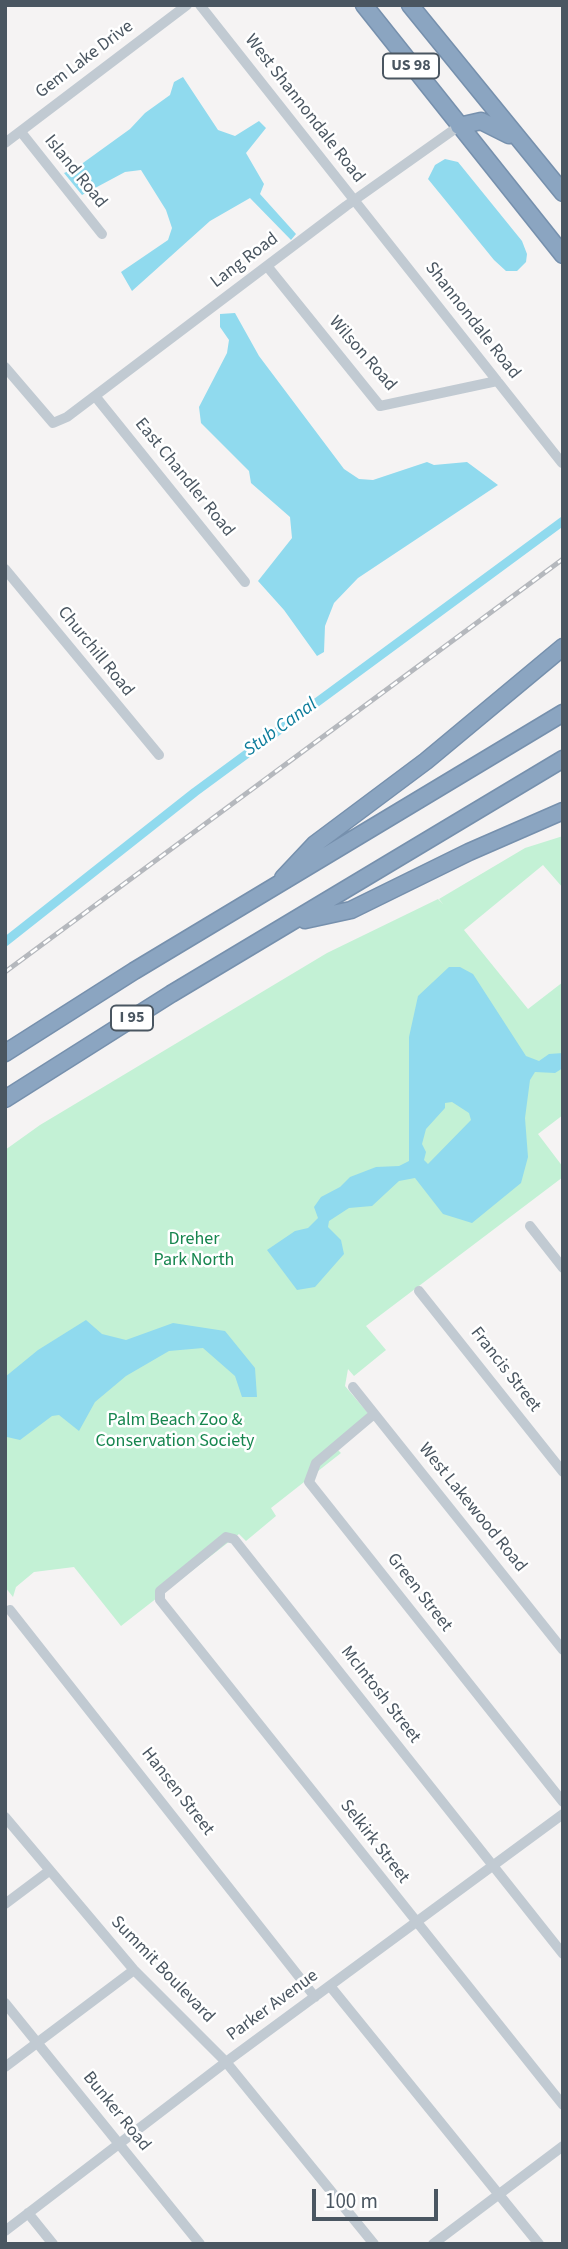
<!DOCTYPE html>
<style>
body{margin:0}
#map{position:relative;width:568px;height:2249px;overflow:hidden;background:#f5f3f3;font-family:"Source Sans 3",sans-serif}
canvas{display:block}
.frame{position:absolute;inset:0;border:7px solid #4a5661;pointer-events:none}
.scale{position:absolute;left:312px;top:2189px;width:126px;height:32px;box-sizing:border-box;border:4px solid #4a5661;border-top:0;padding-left:9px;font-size:21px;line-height:24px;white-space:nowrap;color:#4a5661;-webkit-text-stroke:5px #fff;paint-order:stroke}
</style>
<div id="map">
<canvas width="568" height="2249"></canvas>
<div class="frame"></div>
<div class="scale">100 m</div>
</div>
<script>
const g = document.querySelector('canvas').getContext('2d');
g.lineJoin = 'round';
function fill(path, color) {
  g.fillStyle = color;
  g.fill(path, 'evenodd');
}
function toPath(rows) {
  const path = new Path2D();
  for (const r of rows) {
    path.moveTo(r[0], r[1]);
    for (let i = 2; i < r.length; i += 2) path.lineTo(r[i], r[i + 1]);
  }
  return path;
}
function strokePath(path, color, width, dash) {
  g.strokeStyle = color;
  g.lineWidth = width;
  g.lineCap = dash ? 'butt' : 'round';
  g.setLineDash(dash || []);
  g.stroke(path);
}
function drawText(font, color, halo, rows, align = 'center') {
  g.font = font + ' "Source Sans 3",sans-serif';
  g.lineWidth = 5;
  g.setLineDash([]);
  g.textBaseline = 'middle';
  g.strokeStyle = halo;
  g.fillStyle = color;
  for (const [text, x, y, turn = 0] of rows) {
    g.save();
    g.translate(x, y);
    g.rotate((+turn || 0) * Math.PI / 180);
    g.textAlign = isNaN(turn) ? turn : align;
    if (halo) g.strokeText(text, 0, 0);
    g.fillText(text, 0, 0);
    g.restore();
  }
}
fill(toPath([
 [563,836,563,888,543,865,464,930,528,1009,563,982,563,1115,538,1134,563,1167,563,1177,366,1326,386,1350,354,1376,348,1369,345,1386,373,1419,338,1450,341,1453,271,1508,276,1516,246,1541,239,1534,121,1626,74,1567,34,1572,16,1587,13,1597,5,1587,5,1150,40,1125,327,953,438,899,443,904,439,899,525,848]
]), '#c3f1d5');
fill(toPath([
 [183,77,218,130,235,136,259,121,266,128,246,153,264,184,260,194,296,234,291,240,250,198,210,221,132,291,121,272,168,240,172,228,166,210,141,170,125,172,82,195,64,173,76,168,130,129,145,113,170,95,174,82],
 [445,159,458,162,522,241,527,254,526,262,517,271,506,271,494,260,428,179,435,165],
 [235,313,259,356,344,469,359,479,373,480,427,462,434,465,467,462,498,485,358,578,334,603,325,626,324,652,317,656,284,610,258,581,292,538,290,517,251,483,249,471,201,423,199,407,227,353,229,340,220,327,220,314],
 [449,967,460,967,473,974,526,1056,539,1061,549,1054,563,1053,563,1068,555,1073,535,1072,530,1080,525,1118,528,1157,521,1183,472,1223,443,1214,415,1178,399,1181,372,1206,349,1208,329,1221,328,1227,341,1240,344,1254,315,1287,297,1290,267,1250,295,1231,308,1228,318,1218,314,1207,321,1197,340,1187,350,1177,376,1167,399,1166,409,1161,409,1037,418,996],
 [452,1102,469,1113,471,1120,428,1164,424,1160,426,1152,422,1144,426,1129,445,1108,445,1103],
 [86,1320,102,1334,126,1340,173,1323,225,1331,255,1368,257,1397,242,1397,235,1376,203,1348,169,1351,126,1376,95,1402,79,1431,59,1415,52,1416,20,1440,7,1437,5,1377,38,1350]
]), '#90daee');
strokePath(toPath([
 [5,942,195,792,563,521]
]), '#90daee', 9);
const highway = toPath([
 [364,5,563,255],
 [410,5,563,193],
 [459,126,481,121,509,135],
 [283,878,315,844,426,761,563,647],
 [305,920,351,910,469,852,563,811],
 [5,1053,134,971,563,713],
 [5,1099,171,994,563,759]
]);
strokePath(highway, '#7690ad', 19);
strokePath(toPath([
 [200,5,562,463],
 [21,132,102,234],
 [5,143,187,5],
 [267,266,380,406,497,381],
 [5,367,53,423,67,417,346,206,459,126],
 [95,396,245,582],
 [5,569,159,755],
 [530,1226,563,1268],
 [419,1291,563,1472],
 [353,1387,563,1650],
 [374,1414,316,1463,309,1482,563,1802],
 [10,1610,315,1997],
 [5,1817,134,1970,226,2062,374,2244],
 [5,1904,49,1871],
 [563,1954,234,1539,226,1537,160,1591,160,1600,563,2105],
 [330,1986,539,2244],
 [5,2003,200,2244],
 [5,2067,134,1970],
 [28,2213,53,2244],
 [5,2231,226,2062,563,1814],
 [433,2244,563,2146]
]), '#c1cad2', 10);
strokePath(highway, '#8ba5c1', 16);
const rail = toPath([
 [5,972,563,559]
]);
strokePath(rail, '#b5b8bd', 5);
strokePath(rail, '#fff', 2.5, [8]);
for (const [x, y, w] of [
 [411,66,56],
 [132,1018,42]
]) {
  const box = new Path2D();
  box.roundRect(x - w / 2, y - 12.5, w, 25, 5);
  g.fillStyle = '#fff';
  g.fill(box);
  strokePath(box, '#4a5661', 2);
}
drawText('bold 16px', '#4a5661', null, [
 ["US 98",411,66],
 ["I 95",132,1018]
]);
drawText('18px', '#4a5661', '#fff', [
 ["Gem Lake Drive",85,60,-37],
 ["West Shannondale Road",304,109,52],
 ["Island Road",75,172,51],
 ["Lang Road",245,261,-37],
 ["Shannondale Road",472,321,52],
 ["Wilson Road",362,354,49],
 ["East Chandler Road",184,478,51],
 ["Churchill Road",95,652,51],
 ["Francis Street",505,1370,52],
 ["West Lakewood Road",472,1508,51],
 ["Green Street",419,1593,52],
 ["McIntosh Street",380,1695,52],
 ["Hansen Street",177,1792,52],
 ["Selkirk Street",374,1842,52],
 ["Summit Boulevard",162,1970,46],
 ["Parker Avenue",273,2006,-36],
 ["Bunker Road",116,2112,51]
]);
drawText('18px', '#17864f', '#fff', [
 ["Dreher",194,1240],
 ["Park North",194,1261],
 ["Palm Beach Zoo &",175,1421],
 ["Conservation Society",175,1442]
]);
drawText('italic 19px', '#0c7c9b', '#fff', [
 ["Stub Canal",281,728,-36]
]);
</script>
